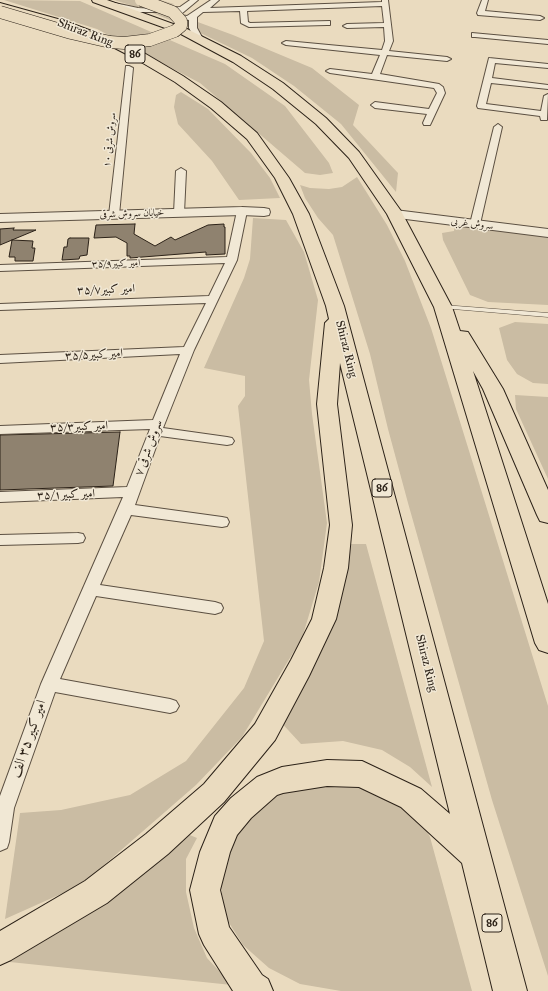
<!DOCTYPE html>
<meta charset="utf-8">
<style>
body{margin:0}
canvas{display:block;background:#eadbbf}
</style>
<canvas width="548" height="991"></canvas>
<script>
const g = document.querySelector('canvas').getContext('2d');
g.lineJoin = 'round';
function fill(path, color) {
  g.fillStyle = color;
  g.fill(path, 'evenodd');
}
function toPath(rows) {
  const path = new Path2D();
  for (const r of rows) {
    path.moveTo(r[0], r[1]);
    for (let i = 2; i < r.length; i += 2) path.lineTo(r[i], r[i + 1]);
  }
  return path;
}
function strokePath(path, color, width, dash) {
  g.strokeStyle = color;
  g.lineWidth = width;
  g.lineCap = dash ? 'butt' : 'round';
  g.setLineDash(dash || []);
  g.stroke(path);
}
function drawText(font, color, halo, rows, align = 'center') {
  g.font = font + ' "IM FELL Great Primer",Amiri,serif';
  g.lineWidth = 3;
  g.setLineDash([]);
  g.textBaseline = 'middle';
  g.strokeStyle = halo;
  g.fillStyle = color;
  for (const [text, x, y, turn = 0] of rows) {
    g.save();
    g.translate(x, y);
    g.rotate((+turn || 0) * Math.PI / 180);
    g.textAlign = isNaN(turn) ? turn : align;
    if (halo) g.strokeText(text, 0, 0);
    g.fillText(text, 0, 0);
    g.restore();
  }
}
fill(toPath([
 [4,0,80,1,225,64,285,106,329,163,333,173,320,175,305,173,200,83,97,29],
 [114,0,160,0,174,4,167,8,174,18,195,21,233,35,312,68,359,105,353,125,398,173,396,192,341,124,294,86,252,58,192,29,143,9],
 [181,92,208,109,251,153,270,178,280,198,239,200,212,161,178,124,174,107,176,95],
 [357,177,387,225,405,261,431,328,548,706,548,976,492,800,408,503,388,429,370,354,333,235,318,218,305,198,300,185,310,188,329,189,342,187],
 [253,218,286,220,304,252,318,300,309,380,312,414,327,523,319,582,302,638,242,737,196,785,81,885,5,919,20,813,61,810,130,795,186,761,244,688,264,641,238,406,245,396,245,376,204,368,244,278,250,259],
 [455,225,548,237,548,305,488,302,470,295,443,240,442,233,454,231],
 [515,322,548,324,548,384,533,383,517,374,507,360,499,328],
 [515,395,548,397,548,479,516,409],
 [344,544,366,544,432,787,410,767,382,750,343,741,301,744,277,718],
 [353,778,414,807,430,837,472,991,341,991,300,984,269,968,243,945,226,918,220,882,238,819,288,784],
 [180,831,197,838,186,859,186,892,194,928,207,958,232,985,0,961]
]), '#cabca3');
const building = toPath([
 [135,224,134,234,155,246,171,237,175,240,208,225,224,224,224,227,225,227,225,254,206,255,206,252,130,258,130,256,127,256,127,243,116,237,94,238,96,225,135,224],
 [14,228,13,230,36,230,0,245,0,229,14,228],
 [70,238,89,238,87,255,80,256,79,259,62,260,64,247,67,247,68,239,70,238],
 [12,240,33,241,32,248,35,248,33,261,15,261,15,257,9,257,12,240],
 [120,432,113,486,0,490,0,435,120,432]
]);
fill(building, '#8f826f');
strokePath(building, '#2c2218', 1);
const service = toPath([
 [443,305,548,313,548,317,441,308,440,307,443,305]
]);
const minor = toPath([
 [190,0,198,0,180,15,187,16,211,0,219,0,210,8,382,2,382,0,388,0,393,41,389,51,447,57,451,59,447,61,387,55,380,74,439,84,443,87,445,93,431,123,430,125,424,125,423,123,427,114,375,108,371,105,375,102,429,109,437,93,434,88,330,73,326,71,330,69,372,74,380,55,286,45,282,43,286,41,382,50,385,41,384,27,347,28,343,26,347,24,384,23,382,6,247,11,248,22,250,23,330,21,330,25,327,25,249,27,241,23,240,11,203,12,197,17,197,28,203,39,199,41,196,41,189,28,189,20,173,18,174,12,138,12,107,4,110,2,138,8,157,9,180,7,190,0],
 [482,0,488,0,485,11,540,16,544,18,540,20,478,15,477,13,482,0],
 [472,33,548,40,548,44,475,37,472,37,472,33],
 [489,58,548,64,548,68,495,63,492,78,548,85,548,89,491,83,486,104,541,111,544,96,548,94,547,120,541,120,540,116,478,108,477,106,489,58],
 [126,66,129,66,133,68,119,215,114,218,109,215,126,66],
 [498,124,502,127,480,224,475,227,470,224,494,127,498,124],
 [181,168,186,171,184,213,179,216,174,213,176,171,181,168],
 [242,208,247,211,237,260,194,350,163,428,227,437,232,438,234,441,232,444,227,445,160,436,135,505,222,517,227,518,229,522,227,526,222,527,131,515,100,585,215,602,221,604,223,608,221,612,215,614,96,596,60,679,170,699,176,701,179,706,176,711,170,713,55,692,14,808,9,842,7,848,0,851,0,796,41,684,123,497,0,502,0,492,127,487,150,429,0,434,0,426,153,420,180,354,0,363,0,355,184,347,206,303,0,310,0,304,209,296,225,263,0,271,0,265,227,257,237,211,242,208],
 [78,533,83,534,85,538,83,542,78,543,0,545,0,535,78,533]
]);
const tertiary = toPath([
 [242,207,264,208,269,209,270,212,269,215,264,216,242,215,0,222,0,214,242,207],
 [395,210,548,229,548,237,390,217,389,214,390,211,395,210]
]);
const trunk = toPath([
 [92,0,107,0,187,29,241,56,283,83,326,118,359,152,401,211,452,307,460,331,468,332,503,389,548,490,548,523,540,521,537,515,483,389,473,371,548,604,548,653,539,650,535,643,434,307,387,214,349,158,316,124,273,89,233,62,179,33,93,2,92,0],
 [0,3,65,21,113,39,144,53,183,76,221,102,257,133,289,178,309,214,344,306,527,991,493,991,462,863,401,807,359,787,327,786,283,793,277,795,251,818,237,835,230,852,220,890,229,927,262,975,268,979,273,991,233,991,204,945,199,934,190,890,200,852,215,816,231,798,257,777,282,767,327,760,362,761,421,789,450,814,340,363,337,404,352,525,348,568,336,619,309,676,275,740,224,802,168,854,107,903,11,960,0,965,0,931,85,881,146,834,204,784,255,724,291,660,312,619,324,568,330,525,317,404,325,323,329,319,326,306,293,214,275,178,247,139,211,108,175,82,136,59,105,43,57,25,0,9,0,3]
]);
strokePath(service, '#5c5042', 1);
strokePath(minor, '#5c5042', 2);
strokePath(tertiary, '#5c5042', 2);
strokePath(trunk, '#2c2218', 2);
fill(service, '#f1e8d5');
fill(minor, '#f1e8d5');
fill(tertiary, '#f1e8d5');
fill(trunk, '#eadbbf');
const trunkBridge = toPath([
 [0,12,71,33,110,42,124,43,150,40,175,31,181,26,181,21,173,12,141,0]
]);
strokePath(trunkBridge, '#2c2218', 13, []);
strokePath(trunkBridge, '#eadbbf', 12);
drawText('10px', '#2c2218', '#f1e8d5', [
 ["سروش شرقی ۱۰",110,140,-84],
 ["خیابان سروش شرقی",132,214,-2],
 ["سروش غربی",472,224,7],
 ["امیر کبیر۳۵/۹",116,264,-2]
]);
for (const [x, y, w] of [
 [135,54,20],
 [382,488,20],
 [492,923,20]
]) {
  const box = new Path2D();
  box.roundRect(x - w / 2, y - 9, w, 18, 3);
  g.fillStyle = '#f1e8d5';
  g.fill(box);
  strokePath(box, '#2c2218', 1);
}
drawText('bold 11px', '#2c2218', null, [
 ["86",135,54],
 ["86",382,488],
 ["86",492,923]
]);
drawText('12px', '#2c2218', '#f1e8d5', [
 ["Shiraz Ring",85,33,21],
 ["امیر کبیر۳۵/۷",106,290,-2],
 ["Shiraz Ring",346,349,76],
 ["امیر کبیر۳۵/۵",94,355,-3],
 ["امیر کبیر۳۵/۳",79,427,-2],
 ["سروش شرقی ۷",149,448,-69],
 ["امیر کبیر۳۵/۱",66,495,-2],
 ["Shiraz Ring",426,663,76]
]);
drawText('14px', '#2c2218', '#f1e8d5', [
 ["امیر کبیر ۳۵ الف",29,739,-71]
]);
</script>
